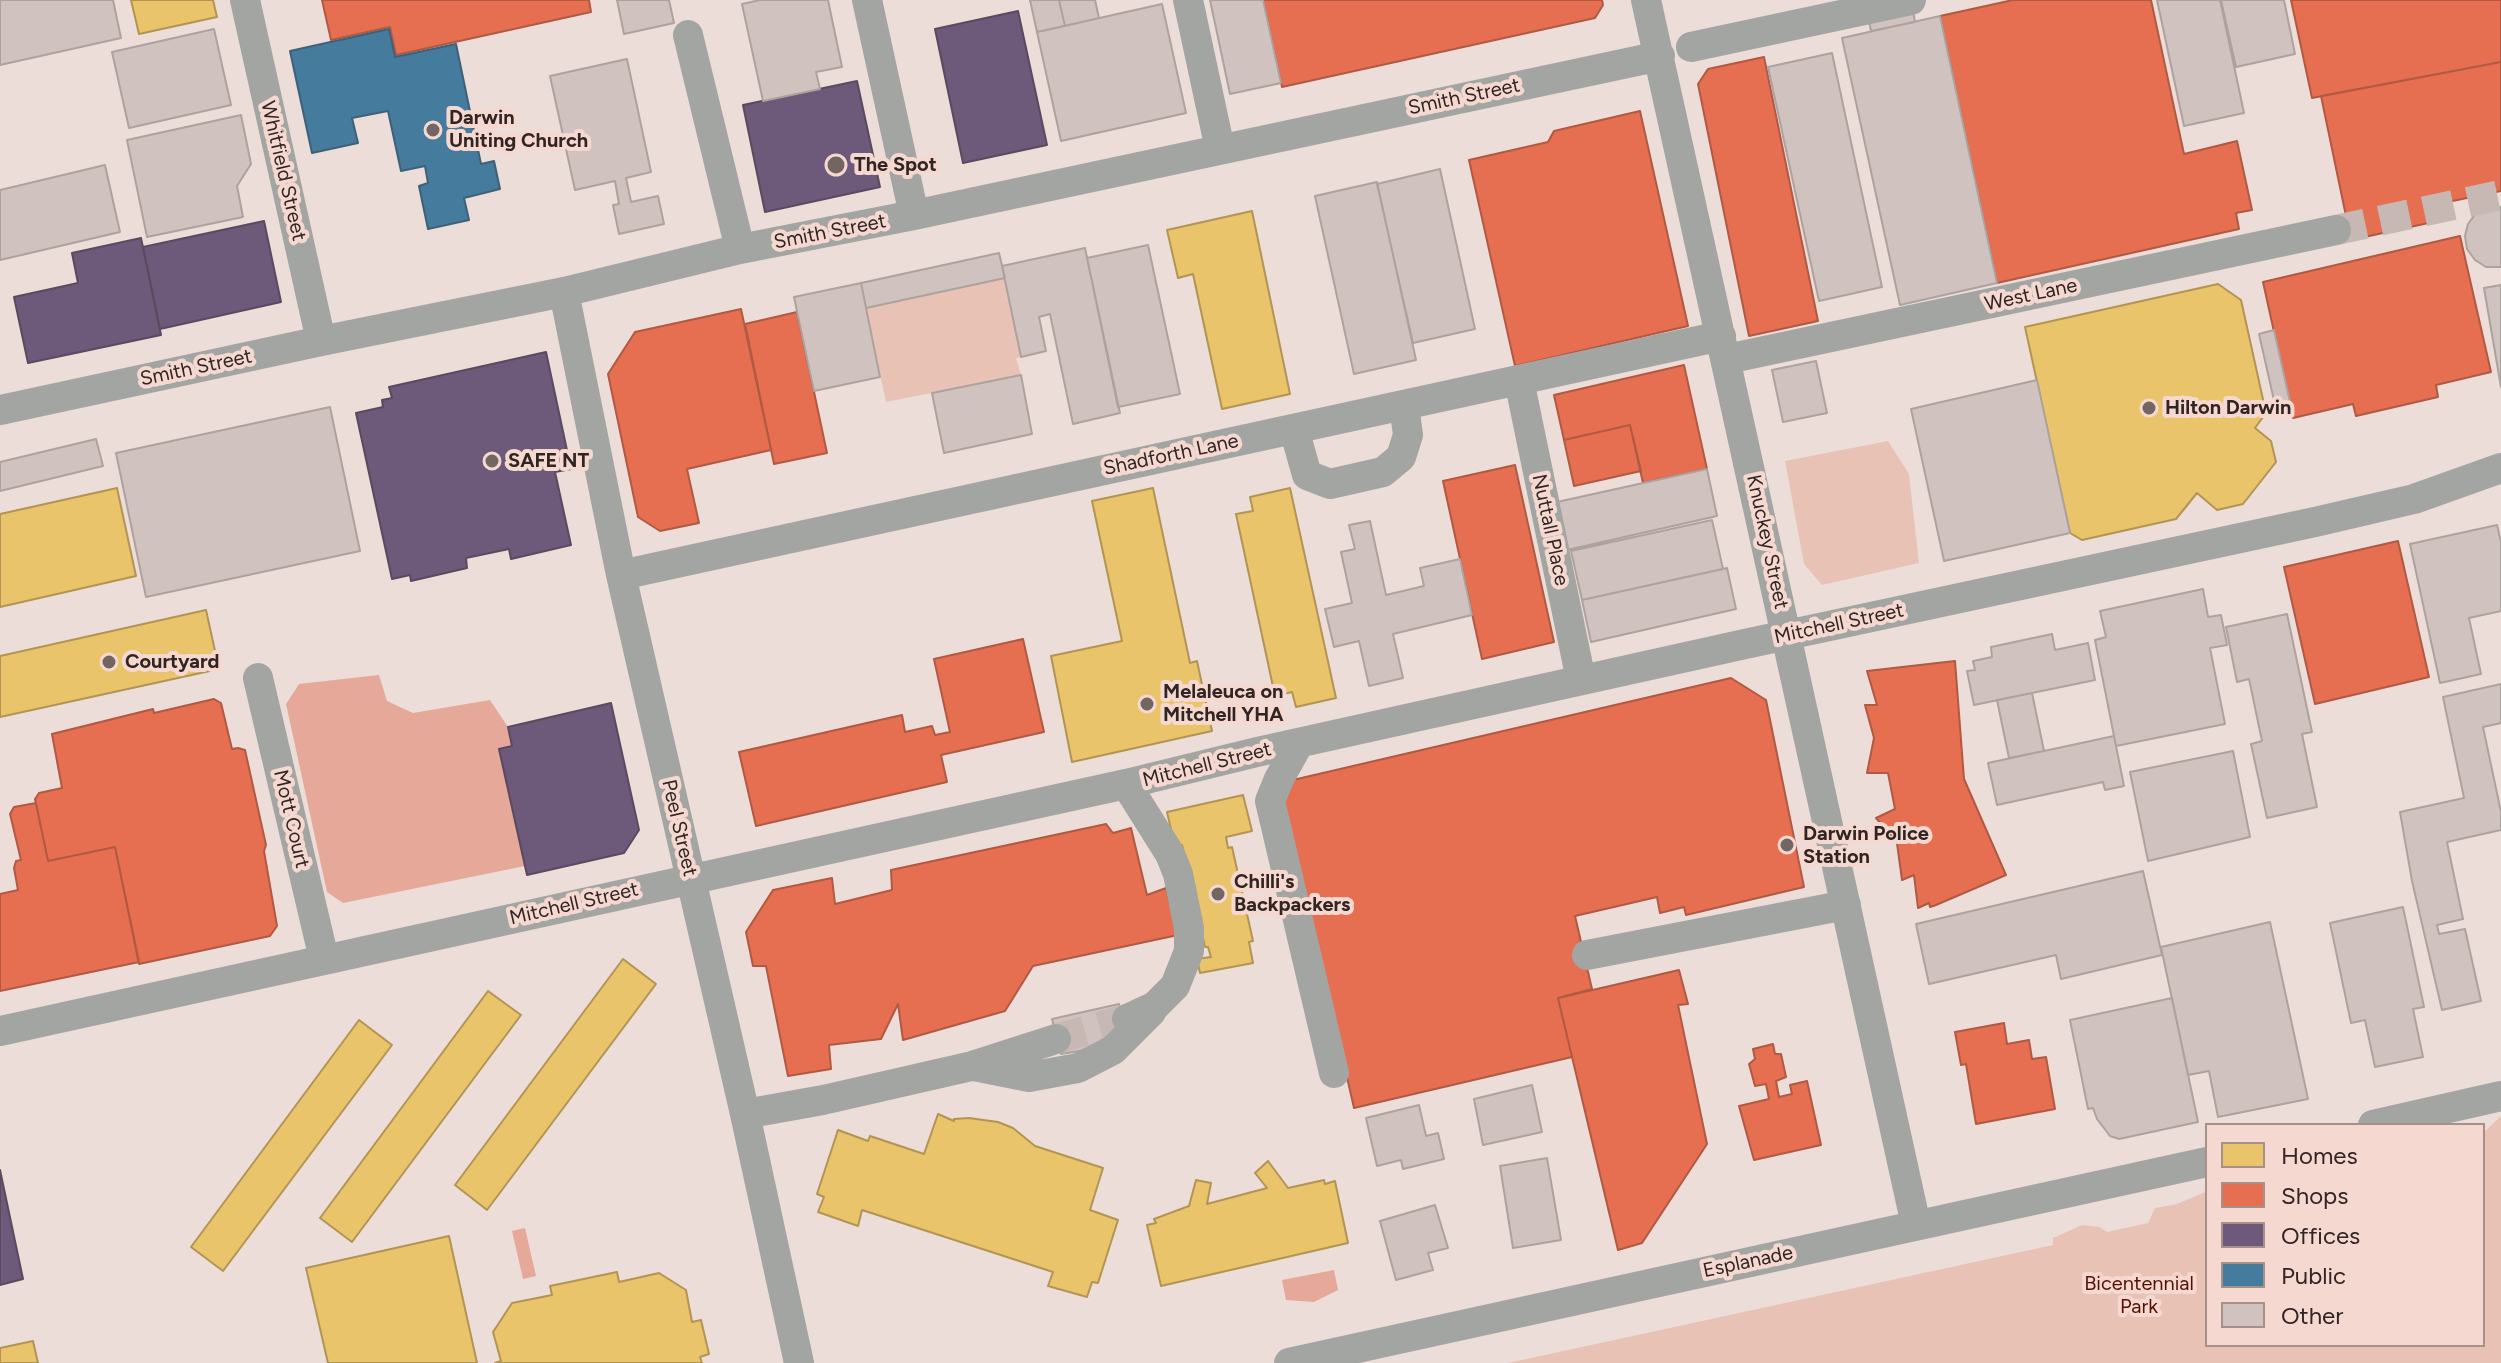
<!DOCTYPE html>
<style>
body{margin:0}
#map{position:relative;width:2501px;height:1363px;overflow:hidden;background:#edddd8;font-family:Figtree,sans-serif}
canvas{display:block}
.legend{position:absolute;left:2205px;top:1123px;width:280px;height:224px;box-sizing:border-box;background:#f5d8d0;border:2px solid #a6908a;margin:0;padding:10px 14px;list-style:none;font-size:24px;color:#302522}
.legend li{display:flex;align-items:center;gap:16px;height:40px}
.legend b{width:40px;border:2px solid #a6908a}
</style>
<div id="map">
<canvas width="2501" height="1363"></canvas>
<ul class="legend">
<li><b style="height:22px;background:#e9c46a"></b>Homes</li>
<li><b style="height:22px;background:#e76f51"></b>Shops</li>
<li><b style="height:22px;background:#6d597a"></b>Offices</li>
<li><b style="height:22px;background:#457b9d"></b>Public</li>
<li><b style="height:22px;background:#d0c3bf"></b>Other</li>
</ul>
</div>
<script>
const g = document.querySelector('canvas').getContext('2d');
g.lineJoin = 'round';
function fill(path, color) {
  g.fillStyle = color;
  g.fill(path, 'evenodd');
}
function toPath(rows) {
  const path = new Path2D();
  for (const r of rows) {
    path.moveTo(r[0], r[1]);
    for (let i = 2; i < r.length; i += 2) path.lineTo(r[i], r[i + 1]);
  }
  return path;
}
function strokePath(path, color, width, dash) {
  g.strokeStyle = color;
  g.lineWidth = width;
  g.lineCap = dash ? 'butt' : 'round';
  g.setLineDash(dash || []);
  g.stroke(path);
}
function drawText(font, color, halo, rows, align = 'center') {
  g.font = font + ' Figtree,sans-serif';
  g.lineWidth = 8;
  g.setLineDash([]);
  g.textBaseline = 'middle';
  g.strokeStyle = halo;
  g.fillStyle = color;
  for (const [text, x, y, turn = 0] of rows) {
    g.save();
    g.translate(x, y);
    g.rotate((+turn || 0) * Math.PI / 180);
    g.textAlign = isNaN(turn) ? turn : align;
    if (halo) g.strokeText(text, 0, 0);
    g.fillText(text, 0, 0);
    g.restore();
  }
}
fill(toPath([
 [1005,278,1021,357,1016,358,1021,375,886,402,866,308],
 [1888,441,1909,474,1919,563,1822,585,1804,564,1785,461],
 [2501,1116,2501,1363,1508,1363,2053,1245,2053,1238,2082,1225,2100,1227,2107,1232,2148,1223,2155,1208,2177,1204,2205,1192,2207,1193,2207,1345,2483,1345,2483,1141,2484,1132]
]), '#e9c2b6');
fill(toPath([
 [379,675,387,701,413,713,490,700,508,727,512,746,499,749,525,866,343,903,327,892,286,704,299,684],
 [525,1228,536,1276,523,1279,512,1231],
 [1334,1270,1338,1290,1314,1302,1286,1300,1282,1280]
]), '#e6a898');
const homes = toPath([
 [131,0,213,0,217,17,139,34,131,0],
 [1252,211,1290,394,1222,409,1193,274,1178,278,1167,230,1252,211],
 [2218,284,2241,300,2266,413,2255,428,2271,441,2276,462,2243,504,2217,510,2197,493,2176,519,2082,540,2070,533,2025,327,2218,284],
 [117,488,136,576,0,607,0,514,117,488],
 [1153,488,1190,663,1197,661,1212,731,1072,762,1051,656,1122,641,1092,501,1153,488],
 [1290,488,1336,698,1296,707,1292,692,1275,696,1236,514,1253,511,1250,497,1290,488],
 [206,610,219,669,0,717,0,656,206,610],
 [1243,795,1252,831,1226,837,1228,848,1232,847,1253,941,1249,942,1253,963,1200,973,1197,959,1211,957,1208,947,1205,947,1182,845,1175,847,1167,812,1243,795],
 [623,959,656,984,487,1210,455,1185,623,959],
 [488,991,521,1015,352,1242,320,1218,488,991],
 [359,1020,392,1045,223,1271,191,1247,359,1020],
 [938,1114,954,1121,954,1119,969,1118,998,1122,1013,1128,1035,1146,1103,1168,1090,1210,1118,1220,1098,1283,1092,1282,1087,1297,1048,1286,1053,1272,862,1210,858,1226,818,1212,824,1197,817,1194,838,1130,868,1141,870,1136,924,1154,938,1114],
 [1268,1161,1288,1188,1324,1180,1325,1184,1335,1181,1348,1243,1161,1286,1147,1225,1156,1223,1154,1219,1189,1206,1196,1180,1211,1183,1207,1204,1267,1188,1255,1173,1268,1161],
 [449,1236,477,1363,328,1363,306,1268,449,1236],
 [617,1272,619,1282,659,1273,686,1290,692,1322,701,1320,709,1354,700,1357,702,1363,495,1363,501,1361,493,1332,512,1303,552,1295,550,1286,617,1272],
 [33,1341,38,1363,0,1363,0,1348,33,1341]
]);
fill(homes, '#e9c46a');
strokePath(homes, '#b29454', 2);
const shops = toPath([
 [322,0,589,0,591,12,396,55,390,27,331,40,322,0],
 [1263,0,1602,0,1603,5,1595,18,1282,87,1263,0],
 [2013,0,2151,0,2184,154,2237,141,2252,210,2236,213,2239,229,1997,283,1940,16,2013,0],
 [2291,0,2501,0,2501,62,2312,98,2291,0],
 [1764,57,1818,321,1749,336,1698,84,1708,69,1764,57],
 [2501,62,2501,191,2438,204,2442,220,2351,240,2321,96,2501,62],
 [1640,111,1688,326,1515,366,1469,160,1548,142,1554,131,1640,111],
 [2460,236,2491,372,2436,385,2438,397,2356,416,2353,404,2293,418,2263,282,2460,236],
 [741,309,771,450,687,469,699,523,660,531,638,517,608,374,635,332,741,309],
 [797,312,827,453,774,464,745,324,797,312],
 [1684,365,1707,469,1643,483,1630,425,1564,440,1554,395,1684,365],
 [1630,425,1641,471,1574,486,1564,440,1630,425],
 [1515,465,1554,642,1482,659,1443,481,1515,465],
 [2398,541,2429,677,2315,704,2284,567,2398,541],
 [1023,639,1044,732,941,755,947,782,756,826,739,752,902,715,905,732,932,726,935,735,950,732,934,659,1023,639],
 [1955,661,1964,779,2006,875,1936,905,1930,907,1929,903,1918,908,1914,875,1902,880,1897,843,1876,818,1895,809,1888,773,1867,773,1874,738,1865,705,1877,705,1867,671,1955,661],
 [1731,678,1766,700,1804,887,1686,915,1684,907,1660,913,1657,897,1575,916,1592,989,1558,998,1572,1057,1354,1108,1280,783,1731,678],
 [214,699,221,703,232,749,238,748,245,750,266,845,264,851,277,926,270,936,139,964,115,847,48,861,35,799,39,793,62,788,52,734,153,709,154,713,214,699],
 [36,803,48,861,115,847,139,962,0,991,0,894,18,890,14,868,16,861,21,860,10,814,14,807,36,803],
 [1106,824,1113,833,1131,828,1147,895,1166,888,1178,935,1033,966,1005,1011,903,1040,898,1004,881,1039,829,1045,831,1069,788,1076,766,966,753,966,746,932,773,890,832,878,835,904,892,890,891,870,1106,824],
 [1679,970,1688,1004,1678,1005,1707,1144,1642,1243,1618,1250,1558,998,1679,970],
 [2004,1023,2007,1044,2029,1040,2032,1059,2046,1057,2055,1109,1976,1124,1966,1064,1961,1065,1955,1032,2004,1023],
 [1773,1044,1775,1054,1781,1054,1786,1077,1776,1081,1779,1097,1792,1094,1790,1085,1807,1081,1821,1145,1754,1160,1739,1106,1769,1099,1766,1084,1755,1086,1749,1064,1755,1059,1753,1049,1773,1044]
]);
fill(shops, '#e76f51');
strokePath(shops, '#b05943', 2);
const offices = toPath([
 [1018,11,1047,145,963,163,935,29,1018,11],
 [857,81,880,187,765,212,743,105,857,81],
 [264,221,281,302,160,329,143,247,264,221],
 [141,238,161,335,28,363,14,297,78,283,72,253,141,238],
 [546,352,571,469,555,472,571,545,511,559,509,549,466,558,467,568,411,581,410,575,392,579,356,413,383,407,382,400,392,398,389,387,546,352],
 [611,703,639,830,624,853,527,875,499,749,512,746,508,727,611,703],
 [0,1170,23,1279,0,1285,0,1170]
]);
fill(offices, '#6d597a');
strokePath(offices, '#5b4960', 2);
const public = toPath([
 [389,29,395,57,456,44,481,164,494,161,500,189,464,198,469,220,428,229,419,186,428,183,425,166,401,171,388,111,352,118,358,143,312,153,290,51,389,29]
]);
fill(public, '#457b9d');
strokePath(public, '#3f6178', 2);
const building = toPath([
 [0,0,113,0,121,38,0,65,0,0],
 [617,0,669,0,674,23,624,34,617,0],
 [760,0,828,0,842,67,816,72,820,89,763,101,742,4,760,0],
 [1030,0,1059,0,1065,26,1037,32,1030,0],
 [1059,0,1095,0,1099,18,1065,26,1059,0],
 [1210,0,1263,0,1281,83,1230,94,1210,0],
 [2157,0,2220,0,2244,113,2184,126,2157,0],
 [2221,0,2284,0,2295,54,2236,67,2221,0],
 [1162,4,1186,113,1061,141,1037,32,1162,4],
 [1912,6,1915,22,1871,31,1868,17,1912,6],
 [1940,16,1997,283,1900,305,1842,38,1940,16],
 [214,29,231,105,129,128,112,52,214,29],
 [1832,53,1882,287,1819,301,1768,67,1832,53],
 [627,59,651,172,626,178,631,202,658,196,664,224,619,234,613,205,619,204,615,181,575,190,550,76,627,59],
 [241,115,251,164,237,186,243,217,147,237,127,140,241,115],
 [105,165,120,232,0,260,0,190,105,165],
 [1440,169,1475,329,1413,343,1377,184,1440,169],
 [1377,182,1416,360,1354,374,1315,196,1377,182],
 [2501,207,2501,267,2486,267,2475,260,2467,249,2465,236,2468,224,2476,213,2488,207,2501,207],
 [1148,245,1180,394,1118,407,1087,258,1148,245],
 [1085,248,1120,413,1073,424,1050,314,1039,317,1046,351,1021,357,1002,266,1085,248],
 [999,253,1005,278,866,308,861,283,999,253],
 [861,283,880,377,814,391,794,297,861,283],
 [2501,285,2501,387,2484,288,2501,285],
 [2274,330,2290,402,2275,405,2259,334,2274,330],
 [1816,361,1827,413,1783,422,1772,370,1816,361],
 [1021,375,1032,434,944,453,932,393,1021,375],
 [2037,380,2070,533,1944,561,1911,409,2037,380],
 [330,407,360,551,146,597,116,453,330,407],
 [96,439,103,466,0,491,0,462,96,439],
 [1707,469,1717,516,1567,550,1557,502,1707,469],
 [1712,520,1723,569,1582,600,1571,551,1712,520],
 [1370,521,1386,595,1424,586,1420,568,1460,559,1472,615,1393,634,1403,678,1369,686,1359,641,1334,647,1325,609,1352,603,1341,552,1355,549,1349,525,1370,521],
 [2497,525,2501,542,2501,611,2469,618,2481,674,2440,683,2410,544,2497,525],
 [1727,568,1736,609,1591,642,1582,600,1727,568],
 [2203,589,2208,617,2221,615,2227,645,2210,648,2225,724,2116,746,2095,640,2106,637,2100,611,2203,589],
 [2287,614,2312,732,2302,734,2317,807,2267,818,2251,744,2262,741,2249,679,2237,682,2226,627,2287,614],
 [2052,634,2055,650,2088,643,2095,680,1974,705,1967,671,1975,670,1973,661,1992,657,1991,647,2052,634],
 [2501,684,2501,723,2483,727,2501,812,2501,830,2447,842,2463,919,2437,925,2439,934,2465,929,2481,1001,2442,1010,2412,881,2400,812,2464,798,2443,697,2501,684],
 [2032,693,2044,751,2009,758,1997,700,2032,693],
 [2114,736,2124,786,2105,790,2103,782,1997,805,1988,763,2114,736],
 [2233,751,2250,837,2148,861,2130,772,2233,751],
 [2143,871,2162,955,2061,979,2056,955,1929,984,1916,924,2143,871],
 [2403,907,2424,1007,2413,1009,2423,1057,2375,1067,2365,1020,2351,1023,2330,923,2403,907],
 [2270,922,2308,1099,2218,1117,2209,1071,2188,1075,2161,947,2270,922],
 [2172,998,2198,1122,2119,1139,2110,1136,2097,1119,2093,1108,2088,1109,2070,1020,2172,998],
 [1119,1004,1124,1028,1085,1050,1061,1054,1052,1019,1119,1004],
 [1532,1085,1542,1132,1483,1145,1474,1099,1532,1085],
 [1419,1105,1426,1136,1438,1133,1444,1159,1403,1169,1401,1160,1377,1166,1366,1118,1419,1105],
 [1547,1158,1561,1240,1513,1248,1500,1166,1547,1158],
 [1435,1205,1448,1248,1428,1253,1433,1270,1396,1280,1380,1221,1435,1205]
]);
fill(building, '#d0c3bf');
strokePath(building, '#aea29e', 2);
strokePath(toPath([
 [2336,230,2501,195],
 [1056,1039,1127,1019]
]), '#c7b8b4', 30, [30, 15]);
strokePath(toPath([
 [245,0,321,341],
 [867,0,914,215],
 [1188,0,1220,149],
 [1646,0,1916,1225],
 [688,35,740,249],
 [1691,47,1911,0],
 [564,292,621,575,745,1114,799,1363],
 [1727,359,2336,230],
 [1519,380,1581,680],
 [0,410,321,341,564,292,740,249,914,215,1660,56],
 [1294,429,1307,475,1330,484,1383,472,1401,457,1408,435,1404,405],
 [621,575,1721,336],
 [258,678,324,959],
 [1299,743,1279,779,1270,801,1334,1073],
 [1126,784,1170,854,1178,874,1189,928,1189,951,1175,986,1155,1006,1127,1019],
 [1587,955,1846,905],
 [0,1031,1126,784,1257,752,1745,644,2315,522,2414,499,2501,468],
 [974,1066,1029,1077,1078,1068,1113,1050,1151,1012],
 [745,1114,823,1100,972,1066,1056,1039],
 [2373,1125,2501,1096],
 [1289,1363,2207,1162]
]), '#a3a5a2', 30);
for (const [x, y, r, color] of [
 [433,130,8,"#726562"],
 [836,165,10,"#726562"],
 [2149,408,8,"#726562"],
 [492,461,8,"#726562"],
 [109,662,8,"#726562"],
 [1147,704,8,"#726562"],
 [1787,845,8,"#726562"],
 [1218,894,8,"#726562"]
]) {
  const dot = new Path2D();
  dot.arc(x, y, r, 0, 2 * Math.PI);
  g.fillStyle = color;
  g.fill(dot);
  strokePath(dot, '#f5d8d0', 3);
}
drawText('20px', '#302522', '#f5d8d0', [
 ["Smith Street",1464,97,-12],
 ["Whitfield Street",283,171,77],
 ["Smith Street",830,232,-11],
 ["West Lane",2031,295,-12],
 ["Smith Street",196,368,-12],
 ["Shadforth Lane",1171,455,-12],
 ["Nuttall Place",1550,530,78],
 ["Knuckey Street",1767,542,78],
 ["Mitchell Street",1839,624,-12],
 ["Mitchell Street",1207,765,-14],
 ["Mott Court",291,819,77],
 ["Peel Street",679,828,77],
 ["Mitchell Street",574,904,-13],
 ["Esplanade",1748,1262,-12]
]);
drawText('bold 20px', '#302522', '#f5d8d0', [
 ["Darwin",449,118],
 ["Uniting Church",449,141],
 ["The Spot",854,165],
 ["Hilton Darwin",2165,408],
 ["SAFE NT",508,461],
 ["Courtyard",125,662],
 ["Melaleuca on",1163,692],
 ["Mitchell YHA",1163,715],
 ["Darwin Police",1803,834],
 ["Station",1803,857],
 ["Chilli's",1234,882],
 ["Backpackers",1234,905]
], 'left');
drawText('20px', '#570f00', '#f5d8d0', [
 ["Bicentennial",2139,1284],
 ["Park",2139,1307]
]);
</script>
